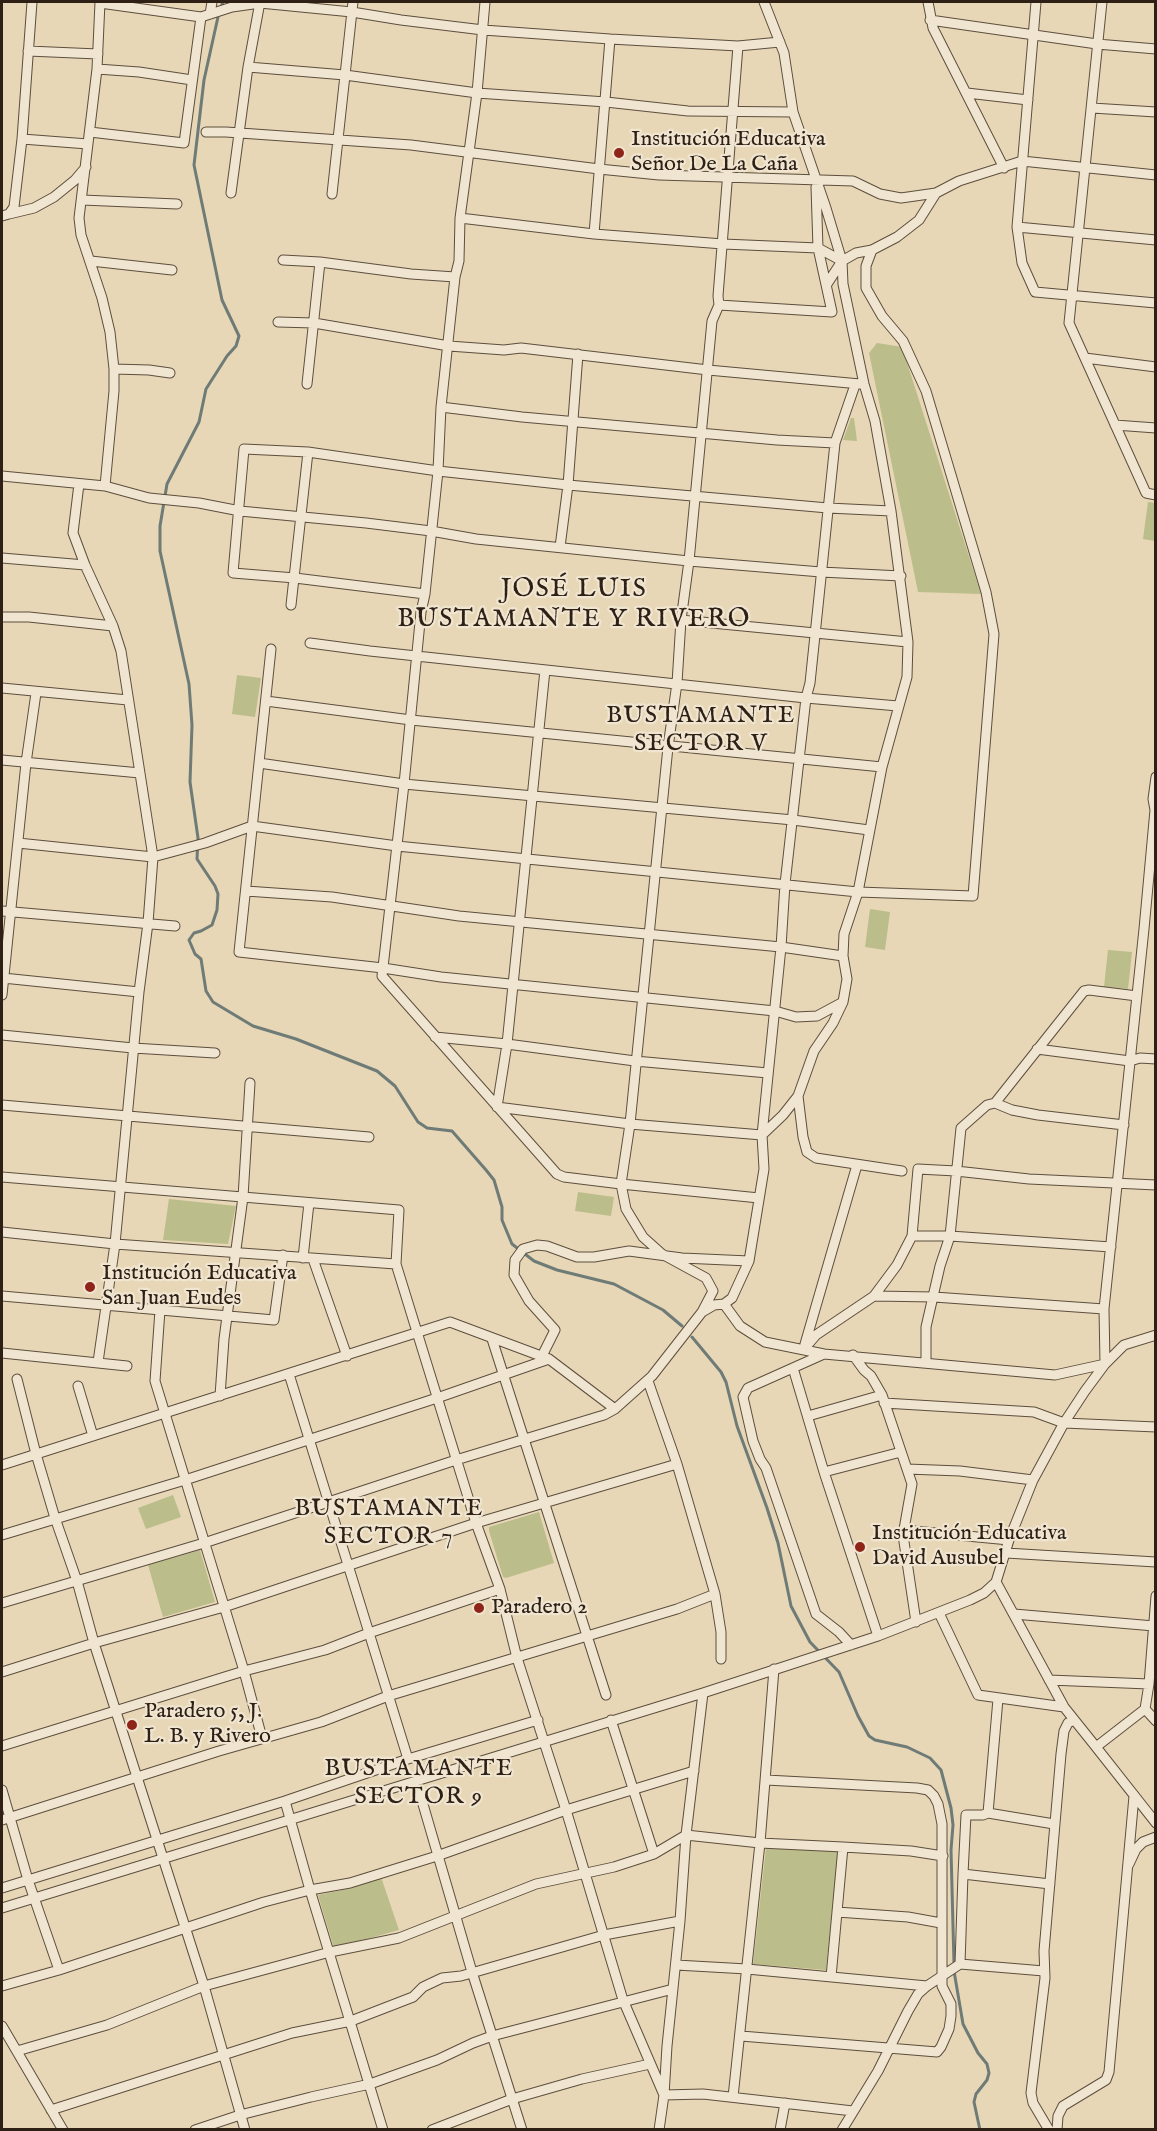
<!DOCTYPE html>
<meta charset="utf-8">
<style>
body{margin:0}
#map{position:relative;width:1157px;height:2131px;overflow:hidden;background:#e7d7b6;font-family:"IM FELL English",serif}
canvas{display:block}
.frame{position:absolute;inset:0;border:3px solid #2f2016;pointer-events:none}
</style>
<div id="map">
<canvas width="1157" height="2131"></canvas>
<div class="frame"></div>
</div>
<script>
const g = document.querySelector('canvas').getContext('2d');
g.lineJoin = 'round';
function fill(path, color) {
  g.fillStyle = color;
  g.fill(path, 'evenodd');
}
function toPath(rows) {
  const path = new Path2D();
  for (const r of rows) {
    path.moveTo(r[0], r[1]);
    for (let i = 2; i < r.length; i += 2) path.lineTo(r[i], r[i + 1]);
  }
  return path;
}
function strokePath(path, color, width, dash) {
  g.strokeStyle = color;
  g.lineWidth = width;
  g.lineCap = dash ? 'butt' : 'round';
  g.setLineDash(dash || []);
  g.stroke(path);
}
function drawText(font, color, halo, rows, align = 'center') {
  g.font = font + ' "IM FELL English",serif';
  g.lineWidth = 4.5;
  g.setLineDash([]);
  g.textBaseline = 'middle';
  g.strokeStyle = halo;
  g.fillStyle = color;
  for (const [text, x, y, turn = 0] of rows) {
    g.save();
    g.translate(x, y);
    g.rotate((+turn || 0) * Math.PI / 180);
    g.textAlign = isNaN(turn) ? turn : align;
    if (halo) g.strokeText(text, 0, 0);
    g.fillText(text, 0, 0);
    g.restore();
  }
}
fill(toPath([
 [877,343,902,347,981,594,918,592,869,353],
 [851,418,854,418,857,441,843,440],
 [1148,502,1155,503,1155,541,1143,539],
 [237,675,261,678,255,717,232,714],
 [870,909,890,912,885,950,865,947],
 [1108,950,1132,952,1128,989,1104,987],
 [578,1192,614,1197,611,1216,575,1211],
 [169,1199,236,1206,228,1244,163,1240],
 [173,1495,181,1517,146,1529,138,1508],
 [539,1512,554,1563,506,1578,503,1577,489,1531,489,1527],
 [200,1550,215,1602,163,1617,148,1565],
 [766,1848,838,1851,826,1970,753,1964],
 [381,1877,399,1930,334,1948,318,1895,352,1888]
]), '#bbbd8a');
strokePath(toPath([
 [222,4,223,2],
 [218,17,204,80,194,165,222,300,239,336,236,346,227,356,206,389,199,422,167,484,160,526,160,551,189,684,192,725,190,782,198,838,197,859,215,886,218,894,217,910,212,925,201,931,194,933,189,940,195,954,201,959,206,991,213,1002,253,1026,296,1039,377,1071,395,1086,418,1122,427,1128,452,1131,486,1170,494,1180,502,1207,502,1220,512,1244,534,1261,557,1270,614,1284,663,1310,682,1326],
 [692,1337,721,1372,726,1382,737,1426,767,1508,778,1543,791,1606,810,1642,839,1672,858,1716,869,1736,875,1740,907,1747,930,1758,941,1770,951,1808,953,1825,951,1850,954,1964],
 [954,1971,963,2024,978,2053,987,2064,989,2073,987,2080,976,2094,974,2102,980,2130]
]), '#6f7b77', 3);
const minor = toPath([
 [100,2,97,69,79,218,81,235,102,298,110,332,114,369,114,391,105,486],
 [485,2,477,93,460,218,459,261,455,277,441,407,438,471,425,594,421,612,404,784,382,976,557,1174,564,1177,621,1184,759,1198],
 [928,2,933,28,1004,168],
 [1036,2,1017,227,1022,263,1035,292,1156,303],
 [1102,2,1069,323,1146,493,1156,495],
 [100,3,201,17,232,7,260,3,352,12,401,20,483,30,610,39,738,46,780,42],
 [210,14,212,2],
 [930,20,1097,44,1156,49],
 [28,51,98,54],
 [248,67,345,75,477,93,606,102,688,111,793,112],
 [97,69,139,72,192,80],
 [967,93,1028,100],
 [1092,108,1156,112],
 [90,132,184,143,201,17],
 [206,132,226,132,411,145,599,169,659,175,853,181,880,194,901,198,936,193],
 [22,139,88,144],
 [231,193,248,67,260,2],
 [332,194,353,2],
 [82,200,177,204],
 [9,214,34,208,54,197,75,180,86,167],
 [2,216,9,214,14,207,22,139,32,2],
 [460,218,594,234,723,244,818,248,842,261],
 [1017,227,1156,240],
 [594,234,610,39],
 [283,260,320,262,411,274,455,277],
 [91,261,172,270],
 [827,284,842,261,856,253,872,250,897,237,919,220,936,193,959,181,1022,161,1156,175],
 [719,305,832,312,818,248,816,187],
 [278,322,314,323,449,346,504,350,521,348,708,370,860,384],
 [1085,358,1156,367],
 [114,369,149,370,170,373],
 [307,384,320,262],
 [441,407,522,417,777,440,835,443],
 [1115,425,1156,428],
 [2,476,105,486,149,498,199,503,240,511,366,523,431,531,476,539,689,561,821,572,901,576],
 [79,484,73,533,85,565,113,626,121,651,153,857,148,923,139,992,115,1244,98,1362],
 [560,547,568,485,578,354],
 [2,558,85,565],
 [425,594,295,578,233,573,244,449,308,452,438,471,568,485,828,508,891,511],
 [291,605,308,452],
 [2,617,29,617,113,626],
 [681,620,908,642],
 [310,643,370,651,806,698,898,706],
 [271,649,239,952,383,968,441,977,775,1011,796,1017,817,1016,843,1002],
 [545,670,507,1044,497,1107,630,1124,762,1135,783,1115,798,1096,814,1051,833,1023,843,1002,847,979,843,956,844,934,858,892,882,767,907,677,908,642,891,511,875,421,864,384,843,284,842,261,826,208,793,112,784,53,764,2],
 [2,688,128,700],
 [266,701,411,720,882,767],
 [2,760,140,773],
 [259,763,404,784,793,820,869,830],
 [18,843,153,857,205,843,252,826,397,846,858,892,973,896,994,634,986,592,926,391,903,341,882,316,866,288,866,266,872,250],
 [246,891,332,897,459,916,781,947,843,956],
 [2,911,175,926],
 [3,978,139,992],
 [2,995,26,763,36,693],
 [2,1035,133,1048,215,1053],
 [435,1037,507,1044,635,1061,768,1073],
 [1037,1049,1130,1061,1140,1058,1156,1059],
 [798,1096,803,1137,807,1152,816,1158,902,1171],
 [995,1103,1012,1110,1038,1115,1124,1125],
 [2,1105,369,1137],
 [2,1177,399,1210,396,1264,476,1523,500,1589,517,1658,566,1810,623,2000,664,2095],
 [2,1232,115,1244,396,1264],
 [912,1236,950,1236,1111,1247],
 [303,1258,309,1203],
 [313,1259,347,1356],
 [2,1296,274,1320,283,1255],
 [874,1296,934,1297,1104,1309],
 [724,1304,740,1326,765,1342,824,1354,1055,1375,1105,1364,1104,1309,1144,929,1155,810,1153,799,1156,777],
 [160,1310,155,1381,244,1671,262,1738],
 [702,1312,714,1305,724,1304,732,1298,749,1261,764,1169,762,1135,781,947,785,884,806,698,810,683,835,443,855,385],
 [492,1339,606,1695],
 [805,1344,857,1165],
 [804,1349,816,1335,874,1296,897,1265,912,1236,918,1169,956,1171,1029,1179,1156,1185],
 [2,1353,127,1366],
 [824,1354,748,1388,743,1397,753,1441,760,1459,766,1468,816,1614,839,1632,851,1645],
 [853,1355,864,1370,871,1376,882,1395,912,1484,903,1535,916,1622],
 [542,1356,555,1330,529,1301,514,1275,515,1260,523,1249,537,1245,547,1246,577,1257,594,1257,629,1251,682,1258,749,1261],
 [926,1363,926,1327,940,1266,950,1236,961,1128,987,1105,995,1103,1084,991,1089,990,1137,996],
 [793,1368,824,1472,878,1636],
 [289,1374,408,1759],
 [17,1379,36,1454,55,1518,77,1581,94,1643,204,1986,245,2130],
 [648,1381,677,1464,715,1594,721,1632,721,1659],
 [78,1386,93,1436],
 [220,1396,224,1339,243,1197,250,1083],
 [884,1403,1034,1412,1064,1423,1156,1427],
 [808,1416,882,1395],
 [2,1465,450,1322,549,1359,615,1409],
 [907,1469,960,1471,1033,1480],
 [824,1472,901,1452],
 [904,1530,1009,1540],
 [2,1535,185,1480,437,1398,549,1359],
 [1006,1553,1156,1562],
 [996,1582,1064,1707,1096,1747],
 [1156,1596,1149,1684,1145,1709,1096,1747,1156,1823],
 [2,1603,204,1543,456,1460,604,1415,615,1409,652,1376,702,1312,713,1291,706,1278,662,1254,643,1237,626,1209,621,1184,630,1124,668,747,677,683,681,620,689,561,712,321,719,305,718,296,738,46],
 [939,1613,978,1695,1064,1707],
 [1014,1614,1154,1626],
 [2,1672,94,1643,224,1607,476,1523,677,1464],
 [1049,1680,1149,1684],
 [998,1699,988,1813,1054,1824],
 [1145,1709,1156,1721],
 [611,1720,654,1854],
 [2,1746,244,1671,325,1650,369,1633,500,1589],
 [2,1790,28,1880,59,1970],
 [420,1794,472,1972,522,2130],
 [285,1801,310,1890,383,2130],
 [2,1820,219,1751,321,1722,388,1696,677,1609,715,1594],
 [843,1847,911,1851,943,1856],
 [1129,1864,1136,1849,1143,1842,1156,1837],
 [963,1874,966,1815,983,1815,988,1813],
 [2,1888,285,1801,408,1759,538,1720],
 [2,1908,703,1693,878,1636,970,1600,984,1593,996,1582,1009,1540,1033,1480,1064,1423,1085,1391,1105,1364,1124,1345,1156,1335],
 [837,1912,908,1917,941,1923],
 [960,1964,963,1874,1050,1884],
 [676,1965,747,1969,927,1986],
 [2,1986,59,1970,264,1902,310,1890,350,1883,437,1856,566,1810,694,1771],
 [2,2026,63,2130],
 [741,2036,937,2052,941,2047,949,2029,951,2016,951,2004,942,1986,942,1824,938,1804,934,1796,928,1790,917,1788,766,1780],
 [17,2051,107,2025,204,1986,330,1952,399,1938,536,1884,614,1867,654,1854,686,1835,760,1843,843,1847,831,1977],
 [664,2095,703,2094,853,2111],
 [733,2097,760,1843,774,1669],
 [51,2110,292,2033,351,2021,413,1997,423,1987,442,1978,461,1976,604,1935,680,1921],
 [195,2130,240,2115,311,2097,370,2084,437,2060,473,2043,492,2036,673,1989],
 [432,2130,512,2099,582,2079,650,2064],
 [659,2130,664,2095,667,2046,680,1921,686,1835,703,1693],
 [780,2130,785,2103],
 [842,2130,878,2071,908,2011,918,1994,927,1986,960,1964,1044,1971],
 [1049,2130,1033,2103,1031,2093,1045,1978,1044,1951,1061,1754,1064,1731,1068,1723,1074,1720],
 [1057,2130,1058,2116,1063,2106,1106,2080,1109,2072,1134,1796]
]);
strokePath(minor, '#5d4e3e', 11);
strokePath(minor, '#efe5d0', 9);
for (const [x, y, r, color] of [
 [619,153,6,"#8f2418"],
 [90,1287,6,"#8f2418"],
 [860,1547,6,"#8f2418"],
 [479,1608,6,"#8f2418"],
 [132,1725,6,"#8f2418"]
]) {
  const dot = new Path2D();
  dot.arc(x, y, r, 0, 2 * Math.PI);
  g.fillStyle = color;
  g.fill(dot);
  strokePath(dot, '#efe5d0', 2);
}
drawText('22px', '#2f2016', '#efe5d0', [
 ["Institución Educativa",631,140],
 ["Señor De La Caña",631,165],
 ["Institución Educativa",102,1274],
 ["San Juan Eudes",102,1299],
 ["Institución Educativa",872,1534],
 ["David Ausubel",872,1559],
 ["Paradero 2",491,1608],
 ["Paradero 5, J.",144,1712],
 ["L. B. y Rivero",144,1737]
], 'left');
g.letterSpacing = '1.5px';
drawText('24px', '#2f2016', '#efe5d0', [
 ["BUSTAMANTE",701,717],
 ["SECTOR V",701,745],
 ["BUSTAMANTE",389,1510],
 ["SECTOR 7",389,1538],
 ["BUSTAMANTE",419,1770],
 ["SECTOR 9",419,1798]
]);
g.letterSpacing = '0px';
g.letterSpacing = '1.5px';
drawText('26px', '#2f2016', '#efe5d0', [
 ["JOSÉ LUIS",574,591],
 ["BUSTAMANTE Y RIVERO",574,621]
]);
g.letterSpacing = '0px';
</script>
